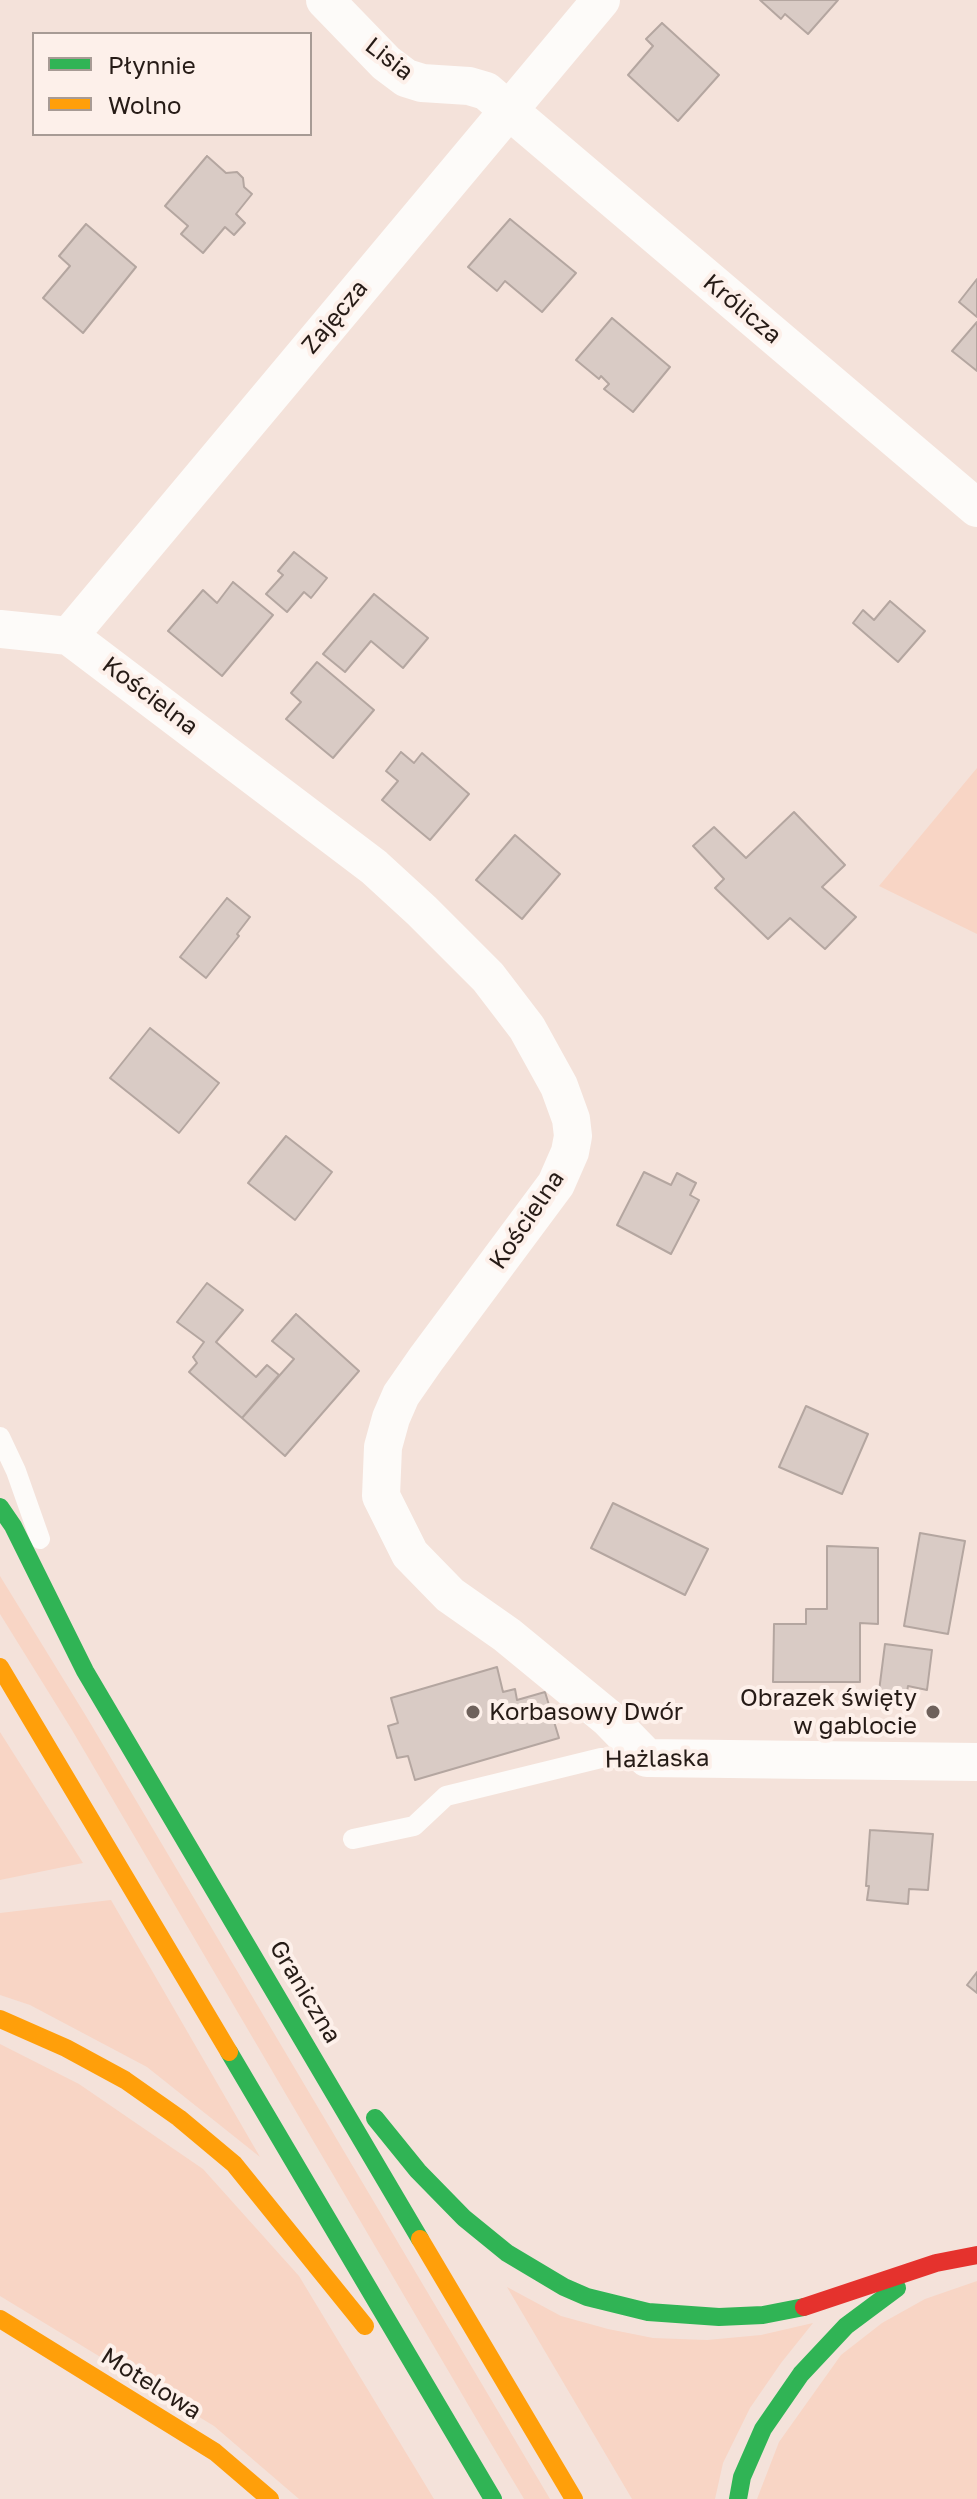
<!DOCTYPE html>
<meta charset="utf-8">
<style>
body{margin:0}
#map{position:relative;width:977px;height:2499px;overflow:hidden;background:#f4e2da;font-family:"Golos Text",sans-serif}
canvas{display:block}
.legend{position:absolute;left:32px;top:32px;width:280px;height:104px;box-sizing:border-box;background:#fdf0ea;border:2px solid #a79b95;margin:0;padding:10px 14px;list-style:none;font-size:24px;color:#261b16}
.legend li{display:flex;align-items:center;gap:16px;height:40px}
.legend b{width:40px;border:2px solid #a79b95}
</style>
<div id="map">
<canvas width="977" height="2499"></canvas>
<ul class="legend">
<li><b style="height:10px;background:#30b455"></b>Płynnie</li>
<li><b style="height:10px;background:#ff9f0a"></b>Wolno</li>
</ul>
</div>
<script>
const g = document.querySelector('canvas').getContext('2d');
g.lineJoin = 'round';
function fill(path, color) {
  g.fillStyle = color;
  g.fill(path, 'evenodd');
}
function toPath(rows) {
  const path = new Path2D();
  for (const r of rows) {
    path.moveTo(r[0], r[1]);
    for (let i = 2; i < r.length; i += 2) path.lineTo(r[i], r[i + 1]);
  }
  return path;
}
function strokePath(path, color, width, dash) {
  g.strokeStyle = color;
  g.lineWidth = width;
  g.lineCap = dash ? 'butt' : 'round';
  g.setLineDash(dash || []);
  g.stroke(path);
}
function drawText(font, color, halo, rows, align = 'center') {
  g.font = font + ' "Golos Text",sans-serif';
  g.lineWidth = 8;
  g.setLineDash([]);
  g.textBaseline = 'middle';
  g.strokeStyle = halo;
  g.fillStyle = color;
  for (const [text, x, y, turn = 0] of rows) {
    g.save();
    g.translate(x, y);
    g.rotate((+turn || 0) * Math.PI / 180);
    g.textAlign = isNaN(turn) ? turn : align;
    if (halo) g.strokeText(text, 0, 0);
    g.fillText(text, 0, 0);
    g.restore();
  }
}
fill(toPath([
 [977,768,977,934,879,886],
 [0,1576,86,1716,550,2499,524,2499,483,2430,72,1730,0,1614],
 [0,1732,83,1863,0,1880],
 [111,1900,260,2157,147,2067,30,2005,0,1995,0,1913],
 [0,2044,79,2084,203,2169,299,2276,434,2499,299,2499,214,2426,0,2296],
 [977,2281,977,2499,757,2499,779,2442,841,2355,882,2323,925,2299],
 [507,2287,561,2316,608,2329,653,2338,707,2340,761,2335,813,2323,781,2363,750,2408,723,2463,715,2499,632,2499]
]), '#f8d5c5');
const building = toPath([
 [760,0,838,0,808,34,785,14,781,19,760,0],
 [662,23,719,75,678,121,628,75,653,46,646,39,662,23],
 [207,156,226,173,237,172,243,178,244,187,252,194,236,214,245,223,234,235,225,227,203,253,181,234,188,226,165,206,207,156],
 [510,219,576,273,542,312,505,281,497,291,468,267,510,219],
 [86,224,136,267,83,333,43,298,70,266,59,256,86,224],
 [977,279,977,317,959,302,977,279],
 [612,318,670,367,633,412,604,389,609,384,601,376,599,379,576,360,612,318],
 [977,322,977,371,952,351,977,322],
 [294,552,327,578,311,598,304,592,287,612,266,594,283,575,278,571,294,552],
 [233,582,273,615,222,676,168,631,203,590,217,603,233,582],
 [374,594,428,638,403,668,371,641,345,672,323,654,374,594],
 [890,601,925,631,898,662,853,623,863,610,874,620,890,601],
 [317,662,374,710,333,758,286,719,301,702,291,693,317,662],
 [401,752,414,763,422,753,469,794,430,840,382,800,398,781,386,771,401,752],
 [794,812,845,865,822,887,856,917,825,949,790,918,768,939,715,888,724,879,693,846,714,827,746,858,794,812],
 [515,835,560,874,522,919,476,880,515,835],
 [227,898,250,917,237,934,239,936,206,978,180,957,227,898],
 [150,1028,219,1083,179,1133,110,1078,150,1028],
 [286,1136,332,1172,295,1220,248,1183,286,1136],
 [644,1172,671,1185,677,1173,696,1183,690,1195,699,1200,671,1254,617,1225,644,1172],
 [207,1283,243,1310,216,1342,256,1377,267,1365,279,1375,242,1418,189,1372,197,1363,193,1357,204,1342,177,1322,207,1283],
 [296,1314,359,1371,285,1456,242,1418,294,1359,272,1341,296,1314],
 [806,1406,868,1434,842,1494,779,1467,806,1406],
 [613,1503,708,1549,685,1595,591,1548,613,1503],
 [920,1533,965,1541,948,1634,904,1626,920,1533],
 [827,1546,878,1548,878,1624,860,1623,860,1682,773,1682,774,1624,806,1624,806,1609,827,1609,827,1546],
 [885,1644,932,1650,927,1690,908,1686,905,1704,878,1699,885,1644],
 [497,1667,503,1692,515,1689,517,1700,545,1692,559,1738,415,1780,408,1756,397,1758,388,1726,398,1723,391,1698,497,1667],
 [870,1830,933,1834,928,1890,909,1889,908,1904,867,1900,869,1886,866,1886,870,1830],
 [977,1972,977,1993,967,1985,977,1972]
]);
fill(building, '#d9cbc5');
strokePath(building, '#b4a6a0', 2);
strokePath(toPath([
 [0,1437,16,1471,40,1539],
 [353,1839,414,1826,446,1796,601,1758,647,1758]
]), '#fdfbf9', 20);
strokePath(toPath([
 [325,0,386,63,406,78,422,83,469,86,486,91,977,508],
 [0,629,69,636,374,867,422,911,488,977,527,1028,559,1086,571,1119,573,1136,570,1152,556,1184,426,1359,401,1395,391,1418,383,1447,381,1496,410,1554,450,1595,507,1635,608,1718,647,1758,977,1762],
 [69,636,601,0]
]), '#fdfbf9', 38);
strokePath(toPath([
 [0,1507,13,1526,85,1671,420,2239],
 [229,2052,493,2499],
 [375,2118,418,2171,464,2218,507,2253,564,2287,587,2297,648,2312,719,2317,763,2315,804,2307],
 [738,2499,742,2477,763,2429,801,2374,846,2326,897,2288]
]), '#30b455', 18);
strokePath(toPath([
 [0,1667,229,2052],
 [0,2019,66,2048,125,2080,179,2118,234,2164,365,2326],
 [420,2239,574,2499],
 [0,2319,215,2452,270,2499]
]), '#ff9f0a', 18);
strokePath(toPath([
 [804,2307,936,2263,977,2255]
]), '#e5322d', 18);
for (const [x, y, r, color] of [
 [473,1712,8,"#6e615b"],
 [933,1712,8,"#6e615b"]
]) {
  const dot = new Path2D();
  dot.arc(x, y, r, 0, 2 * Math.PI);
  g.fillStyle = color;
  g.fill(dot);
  strokePath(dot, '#fdf0ea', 3);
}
drawText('24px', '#261b16', '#fdf0ea', [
 ["Lisia",389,59,38],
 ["Królicza",742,309,40],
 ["Zajęcza",335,317,-50],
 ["Kościelna",150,696,37],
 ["Kościelna",527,1220,-56],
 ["Hażlaska",657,1759,-1],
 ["Graniczna",305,1992,59],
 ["Motelowa",151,2384,32]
]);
drawText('24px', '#261b16', '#fdf0ea', [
 ["Obrazek święty",917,1698],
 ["w gablocie",917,1726],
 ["Korbasowy Dwór",489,1712,"left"]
], 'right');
</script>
